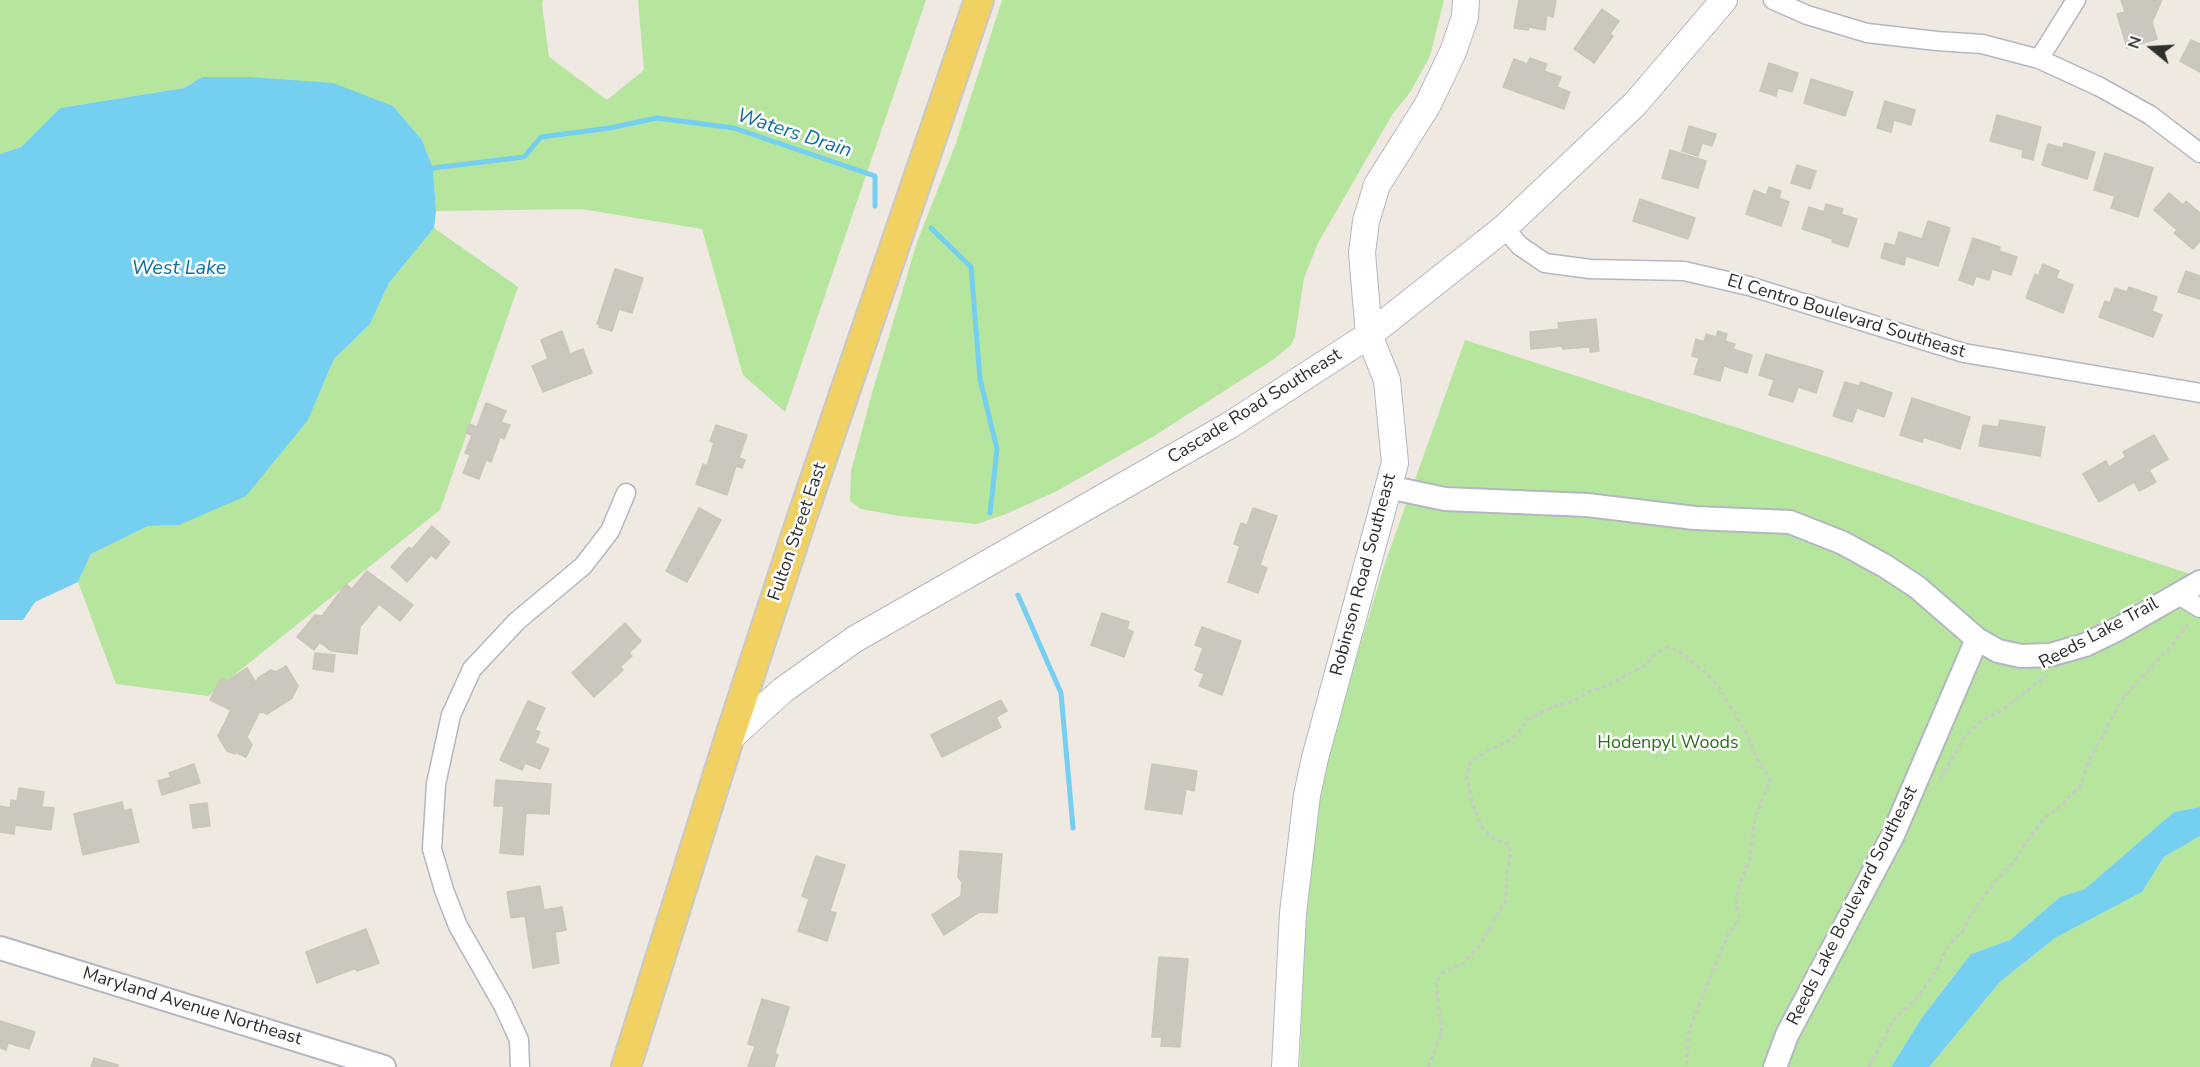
<!DOCTYPE html>
<style>
body{margin:0}
#map{position:relative;width:2200px;height:1067px;overflow:hidden;background:#efe9e1;font-family:"Nunito Sans",sans-serif}
canvas{display:block}
.north{position:absolute;left:2122px;top:18px;width:60px;height:60px;-webkit-text-stroke:4px #fff;paint-order:stroke;rotate:288deg;font-size:16px;font-weight:700;line-height:24px;text-align:center;color:#2e2e2e}
.north::after{content:'';display:block;margin:auto;width:21px;height:27px;background:#2e2e2e;clip-path:polygon(50% 0,100% 100%,50% 72%,0 100%)}
</style>
<div id="map">
<canvas width="2200" height="1067"></canvas>
<div class="north">N</div>
</div>
<script>
const g = document.querySelector('canvas').getContext('2d');
g.lineJoin = 'round';
function fill(path, color) {
  g.fillStyle = color;
  g.fill(path, 'evenodd');
}
function toPath(rows) {
  const path = new Path2D();
  for (const r of rows) {
    path.moveTo(r[0], r[1]);
    for (let i = 2; i < r.length; i += 2) path.lineTo(r[i], r[i + 1]);
  }
  return path;
}
function strokePath(path, color, width, dash) {
  g.strokeStyle = color;
  g.lineWidth = width;
  g.lineCap = dash ? 'butt' : 'round';
  g.setLineDash(dash || []);
  g.stroke(path);
}
function drawText(font, color, halo, rows, align = 'center') {
  g.font = font + ' "Nunito Sans",sans-serif';
  g.lineWidth = 5;
  g.setLineDash([]);
  g.textBaseline = 'middle';
  g.strokeStyle = halo;
  g.fillStyle = color;
  for (const [text, x, y, turn = 0] of rows) {
    g.save();
    g.translate(x, y);
    g.rotate((+turn || 0) * Math.PI / 180);
    g.textAlign = isNaN(turn) ? turn : align;
    if (halo) g.strokeText(text, 0, 0);
    g.fillText(text, 0, 0);
    g.restore();
  }
}
fill(toPath([
 [0,0,543,0,542,5,549,57,607,100,644,70,638,0,926,0,785,412,743,375,702,229,582,209,436,211,433,168,422,140,393,106,202,77,184,88,60,108,21,147,0,154],
 [1002,0,1444,0,1430,56,1411,91,1392,115,1318,243,1304,278,1295,336,1291,345,1274,359,1154,436,1057,491,1006,514,977,524,900,516,861,509,850,501,851,471,872,393,917,242,955,146],
 [434,228,518,287,440,510,208,696,116,684,78,582,91,554,148,526,179,525,308,420,334,359,370,324,389,283],
 [1465,340,2200,577,2200,807,2174,812,2085,890,2060,897,2010,940,1971,954,1923,1016,1891,1067,1300,1067,1304,926,1312,833,1330,745,1385,563],
 [2200,836,2200,1067,1929,1067,2000,982,2055,938,2142,892,2164,857]
]), '#b6e59e');
fill(toPath([
 [202,77,249,77,333,83,393,106,422,140,433,168,436,211,434,228,389,283,370,324,334,359,308,420,246,496,179,525,148,526,91,554,78,582,35,602,23,620,0,620,0,154,21,147,60,108,184,88],
 [2200,807,2200,836,2164,857,2142,892,2055,938,2000,982,1929,1067,1891,1067,1923,1016,1971,954,2010,940,2060,897,2085,889,2174,812]
]), '#75cff0');
strokePath(toPath([
 [433,168,524,157,541,137,610,128,657,118,734,128,875,176,875,206],
 [931,228,971,267,980,379,997,449,990,513],
 [1018,595,1061,693,1073,828]
]), '#75cff0', 5);
const building = toPath([
 [1519,0,1556,0,1553,17,1547,15,1545,30,1529,27,1528,30,1514,28,1519,0],
 [2121,0,2162,0,2152,22,2157,39,2127,48,2117,14,2125,12,2121,0],
 [1602,9,1619,21,1610,34,1613,36,1594,63,1574,49,1602,9],
 [2191,40,2200,44,2200,72,2180,61,2191,40],
 [1530,58,1547,64,1544,71,1561,77,1557,87,1570,92,1564,109,1503,87,1514,59,1527,64,1530,58],
 [1769,63,1798,73,1792,92,1778,88,1776,96,1760,91,1769,63],
 [1811,79,1853,92,1845,116,1804,103,1811,79],
 [1885,101,1915,110,1911,125,1894,120,1891,132,1877,128,1885,101],
 [1997,115,2041,127,2033,160,2022,157,2023,150,1990,141,1997,115],
 [1689,126,1716,134,1712,146,1702,143,1698,156,1682,151,1689,126],
 [2064,143,2095,152,2087,179,2042,165,2048,144,2063,148,2064,143],
 [1670,150,1706,161,1698,188,1662,178,1670,150],
 [2105,153,2153,168,2138,217,2111,208,2115,196,2094,190,2105,153],
 [1797,165,1816,171,1810,189,1791,183,1797,165],
 [1769,187,1781,191,1779,198,1789,202,1781,226,1746,214,1754,190,1766,195,1769,187],
 [2169,193,2183,205,2186,201,2200,213,2200,241,2193,249,2174,233,2177,230,2154,210,2169,193],
 [1640,199,1695,218,1688,239,1633,221,1640,199],
 [1826,204,1843,209,1841,214,1857,219,1848,247,1832,242,1833,239,1802,229,1809,207,1824,212,1826,204],
 [1928,221,1950,228,1938,266,1906,256,1904,265,1881,258,1885,243,1895,246,1899,232,1922,239,1928,221],
 [1973,238,2000,247,1999,251,2017,257,2011,275,1992,269,1989,280,1976,276,1973,285,1959,280,1973,238],
 [2043,264,2059,271,2056,278,2073,285,2063,313,2026,298,2035,274,2038,276,2043,264],
 [615,269,643,278,632,313,619,309,612,331,599,327,600,324,597,324,615,269],
 [2186,271,2200,276,2200,299,2178,292,2186,271],
 [2129,287,2157,297,2152,311,2162,315,2153,337,2099,317,2105,301,2110,303,2115,288,2127,292,2129,287],
 [1596,319,1599,351,1590,352,1590,347,1563,349,1562,346,1531,349,1530,332,1559,329,1558,323,1596,319],
 [562,331,570,354,583,349,592,373,543,392,532,366,548,359,541,340,562,331],
 [1718,331,1727,334,1725,341,1735,344,1733,349,1752,355,1747,373,1724,366,1720,381,1694,374,1699,358,1692,356,1696,339,1704,342,1706,334,1716,337,1718,331],
 [1766,354,1823,371,1816,393,1798,387,1793,402,1769,395,1774,380,1759,375,1766,354],
 [1845,382,1859,386,1861,382,1892,393,1884,417,1857,408,1852,422,1833,416,1845,382],
 [1912,398,1970,417,1960,449,1923,437,1922,442,1900,435,1912,398],
 [486,403,506,411,501,422,510,425,504,439,500,437,491,462,486,460,479,479,463,473,470,455,465,453,472,435,466,433,469,424,477,427,486,403],
 [2000,420,2045,427,2040,456,1979,446,1983,425,1998,427,2000,420],
 [716,425,747,435,739,458,745,460,742,468,736,466,727,495,696,484,703,464,707,466,714,443,710,441,716,425],
 [2154,435,2168,459,2149,470,2156,482,2139,491,2134,482,2099,502,2083,474,2106,461,2109,467,2126,457,2123,452,2154,435],
 [699,508,721,520,687,582,666,571,699,508],
 [1253,508,1277,516,1260,565,1267,568,1258,593,1228,582,1240,546,1234,544,1241,523,1247,525,1253,508],
 [432,526,450,542,436,559,431,555,407,582,391,567,409,547,412,549,432,526],
 [367,571,413,605,400,621,379,604,360,627,357,654,331,651,320,642,314,650,297,637,315,615,322,616,346,584,352,589,367,571],
 [1102,613,1129,622,1127,629,1133,632,1124,657,1091,645,1102,613],
 [625,623,641,641,629,653,632,656,620,667,623,670,594,697,572,673,625,623],
 [1202,627,1241,641,1222,695,1199,686,1204,674,1195,670,1203,648,1195,645,1202,627],
 [315,653,335,655,333,672,313,669,315,653],
 [286,666,298,686,292,698,267,714,260,711,247,737,252,745,246,757,233,751,235,754,227,751,218,736,231,710,210,700,221,678,227,681,247,668,256,683,258,678,271,670,276,672,286,666],
 [1001,700,1007,711,996,717,1001,727,942,757,931,735,1001,700],
 [528,701,545,708,535,730,540,732,535,743,549,749,540,769,525,763,522,770,500,760,528,701],
 [194,764,200,783,162,795,158,781,171,777,169,773,194,764],
 [1152,764,1197,771,1194,791,1186,789,1182,814,1145,809,1152,764],
 [496,780,551,784,549,814,526,813,523,855,500,853,504,806,494,806,496,780],
 [19,788,44,792,42,807,54,808,51,830,15,825,14,834,0,832,0,806,10,808,11,800,17,801,19,788],
 [122,802,124,811,131,809,139,842,83,855,74,814,122,802],
 [207,803,210,826,193,828,190,805,207,803],
 [960,851,1002,854,997,913,979,912,944,935,932,915,961,896,962,882,958,877,960,851],
 [816,856,845,865,830,911,836,913,827,941,798,931,809,899,802,896,816,856],
 [540,886,544,910,562,907,566,930,555,932,559,963,533,968,525,916,511,918,507,892,540,886],
 [366,929,379,963,357,971,356,968,317,983,306,952,366,929],
 [1159,957,1188,959,1180,1047,1161,1046,1162,1037,1152,1037,1159,957],
 [762,999,789,1007,775,1053,778,1055,774,1067,748,1067,755,1046,748,1044,762,999],
 [0,1021,35,1032,29,1049,8,1043,6,1050,0,1048,0,1021],
 [94,1058,118,1065,118,1067,91,1067,94,1058]
]);
fill(building, '#cbc7bf');
strokePath(building, '#cbc5ba', 1.5);
const minor = toPath([
 [1773,0,1807,15,1867,33,1937,41,1982,44,2039,59,2100,87,2150,115,2200,153],
 [2039,59,2076,0],
 [1504,228,1520,246,1545,263,1590,269,1684,271,1749,286,1964,353,2200,393],
 [2177,594,2200,608],
 [520,1067,519,1040,503,1005,458,926,444,890,432,849,436,784,451,715,472,669,517,621,583,566,610,531,626,493]
]);
const tertiary = toPath([
 [1388,487,1445,499,1587,505,1695,518,1790,522,1843,543,1885,566,1917,587,1977,639,1998,651,2021,656,2050,655,2085,645,2118,629,2200,582],
 [0,948,384,1067],
 [1775,1067,1787,1035,1893,835,1977,639]
]);
const secondary = toPath([
 [729,739,783,690,855,639,1230,425,1369,335,1504,228,1575,161,1635,104,1724,0],
 [1285,1067,1293,913,1307,795,1315,758,1395,463,1387,380,1369,335,1362,253,1366,221,1377,185,1427,106,1453,52,1465,17,1466,0]
]);
const primary = toPath([
 [626,1067,729,739,802,517,979,0]
]);
strokePath(minor, '#b4b7c1', 21);
strokePath(tertiary, '#b4b7c1', 26);
strokePath(secondary, '#b4b7c1', 28);
strokePath(primary, '#c9c9c9', 32);
strokePath(toPath([
 [1940,779,1965,736,1984,719,2000,712,2047,675],
 [1428,1067,1442,1033,1436,983,1442,973,1462,964,1480,945,1506,900,1507,872,1511,852,1508,844,1493,839,1481,826,1472,801,1467,779,1470,762,1487,751,1507,742,1517,734,1527,720,1555,706,1573,701,1590,691,1602,688,1644,666,1654,655,1667,647,1674,649,1684,655,1706,673,1718,686,1748,736,1757,759,1770,780,1755,818,1750,859,1739,886,1736,905,1739,917,1735,926,1727,937,1689,1030,1686,1067],
 [1869,1067,1894,1019,1917,998,1936,971,1946,949,1962,932,1972,913,1994,883,2016,859,2031,835,2046,817,2063,804,2080,785,2092,755,2123,698,2174,643,2189,622]
]), '#c9c9c9', 3, [4.5, 3]);
strokePath(minor, '#fff', 18);
strokePath(tertiary, '#fff', 22);
strokePath(secondary, '#fff', 26);
strokePath(primary, '#f2d163', 28);
drawText('18px', '#2e2e2e', '#fff', [
 ["El Centro Boulevard Southeast",1846,317,17],
 ["Cascade Road Southeast",1255,407,-32],
 ["Fulton Street East",798,532,-71],
 ["Robinson Road Southeast",1364,575,-75],
 ["Reeds Lake Trail",2099,634,-28],
 ["Reeds Lake Boulevard Southeast",1853,906,-63],
 ["Maryland Avenue Northeast",192,1007,17]
]);
drawText('18px', '#2c6e1b', '#fff', [
 ["Hodenpyl Woods",1668,744]
]);
drawText('italic 20px', '#0d6fa3', '#fff', [
 ["Waters Drain",794,134,18],
 ["West Lake",179,269]
]);
</script>
